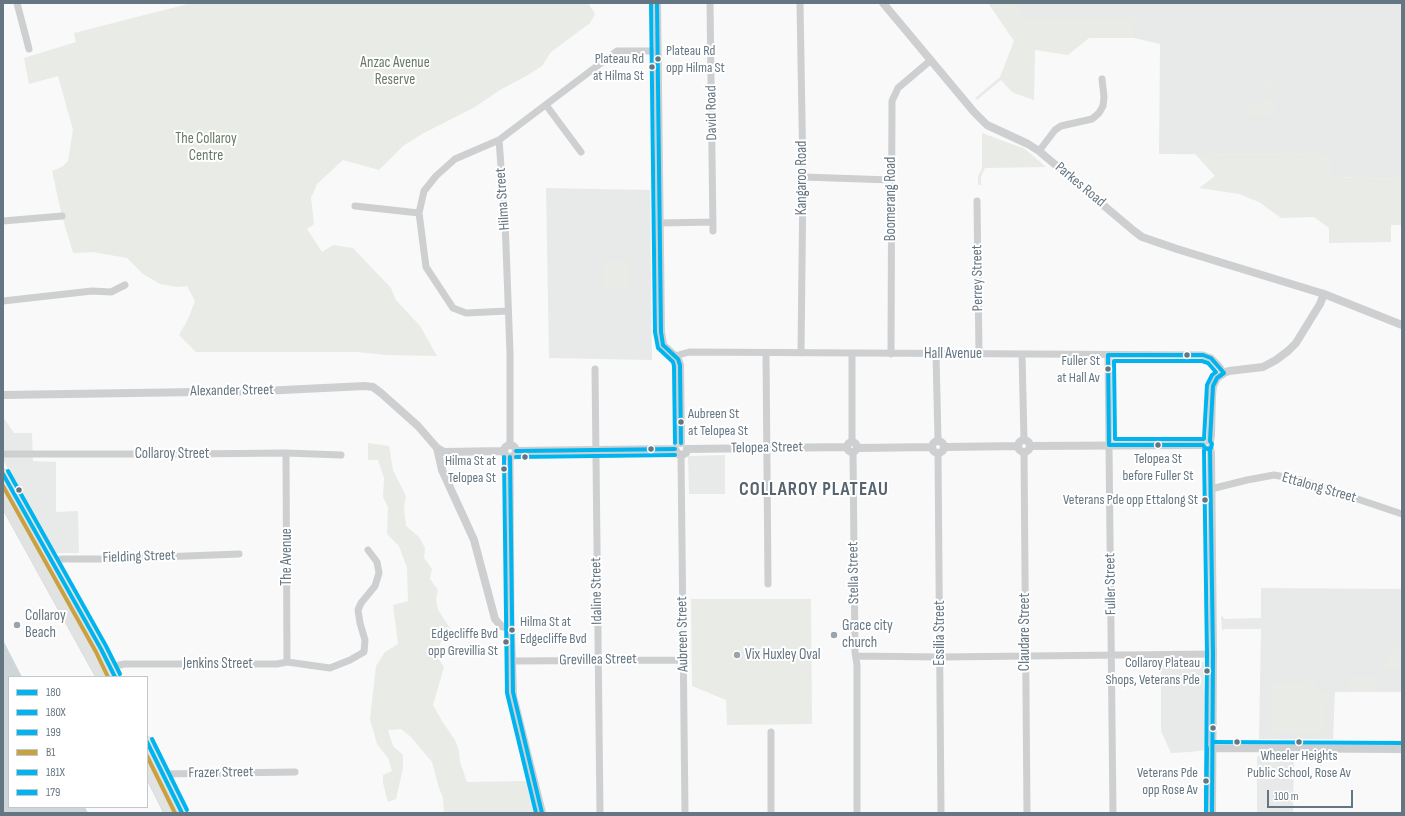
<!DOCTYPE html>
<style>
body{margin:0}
#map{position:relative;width:1405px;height:816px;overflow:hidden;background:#f9f9f9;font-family:"Sofia Sans Condensed",sans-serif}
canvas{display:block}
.frame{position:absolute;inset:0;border:4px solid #657683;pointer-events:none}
.legend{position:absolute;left:8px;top:676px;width:140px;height:132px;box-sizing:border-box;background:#fff;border:1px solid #c1c8cd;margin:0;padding:5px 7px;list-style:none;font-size:12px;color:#657683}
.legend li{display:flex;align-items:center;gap:8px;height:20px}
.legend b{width:20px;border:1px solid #c1c8cd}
.scale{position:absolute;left:1267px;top:790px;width:86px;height:18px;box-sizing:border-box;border:2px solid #657683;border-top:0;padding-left:5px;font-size:12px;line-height:14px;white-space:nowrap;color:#657683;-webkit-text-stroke:3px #fff;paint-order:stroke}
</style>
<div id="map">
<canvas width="1405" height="816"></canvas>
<div class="frame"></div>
<ul class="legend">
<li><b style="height:5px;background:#00b5ef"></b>180</li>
<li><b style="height:5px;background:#00b5ef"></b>180X</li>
<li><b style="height:5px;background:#00b5ef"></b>199</li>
<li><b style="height:5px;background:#c9a140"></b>B1</li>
<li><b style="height:5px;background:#00b5ef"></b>181X</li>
<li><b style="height:5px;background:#00b5ef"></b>179</li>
</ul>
<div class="scale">100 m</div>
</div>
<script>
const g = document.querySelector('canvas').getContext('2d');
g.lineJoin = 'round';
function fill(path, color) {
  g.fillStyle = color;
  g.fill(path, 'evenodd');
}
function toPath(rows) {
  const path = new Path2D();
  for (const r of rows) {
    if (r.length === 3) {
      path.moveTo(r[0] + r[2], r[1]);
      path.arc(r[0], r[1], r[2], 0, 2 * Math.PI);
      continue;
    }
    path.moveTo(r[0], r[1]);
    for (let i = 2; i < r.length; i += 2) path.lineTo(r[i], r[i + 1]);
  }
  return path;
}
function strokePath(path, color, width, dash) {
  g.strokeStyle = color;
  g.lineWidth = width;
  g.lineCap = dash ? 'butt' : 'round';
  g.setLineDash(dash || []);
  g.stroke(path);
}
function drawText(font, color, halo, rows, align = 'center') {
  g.font = font + ' "Sofia Sans Condensed",sans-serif';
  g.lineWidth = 4;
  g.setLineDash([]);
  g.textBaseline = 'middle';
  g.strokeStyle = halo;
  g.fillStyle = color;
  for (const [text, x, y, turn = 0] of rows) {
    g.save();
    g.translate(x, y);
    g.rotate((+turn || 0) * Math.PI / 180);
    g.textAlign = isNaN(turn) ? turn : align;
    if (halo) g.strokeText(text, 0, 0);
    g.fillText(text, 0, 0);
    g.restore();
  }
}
fill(toPath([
 [1014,3,1402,3,1402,179,1330,177,1330,155,1159,154,1160,44,1134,38,1134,18,1022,18],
 [546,188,650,190,652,360,549,358],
 [3,417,14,433,32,433,33,461,56,462,56,512,78,511,79,553,55,553,3,460],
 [725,455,725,494,689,494,688,456],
 [1261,588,1402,589,1402,692,1335,692,1333,739,1259,739,1261,629,1224,629,1222,631,1221,615,1225,619,1261,618],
 [1190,661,1204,662,1204,687,1206,697,1206,750,1190,752,1171,753,1161,731,1161,662,1190,662],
 [1257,756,1294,757,1293,813,1257,813]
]), '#e8e9e9');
fill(toPath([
 [192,3,588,3,595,14,590,23,551,52,542,66,528,75,500,90,475,107,422,134,403,146,379,170,343,160,317,184,311,198,314,224,307,229,322,252,333,245,353,248,391,288,396,300,420,326,437,356,387,355,356,352,196,352,179,335,188,319,195,301,187,286,178,287,160,284,143,274,127,258,93,252,73,253,62,216,52,171,62,167,68,161,73,130,58,76,29,84,24,58,76,42,74,33],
 [988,3,1015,3,1022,18,1135,18,1134,38,1089,38,1068,55,1035,50,1034,100,1014,93,1010,90,1001,80,977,100,975,98,1000,77,1014,41],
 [1271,78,1275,80,1274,87,1265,90,1265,84,1269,84],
 [1274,96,1274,114,1263,116,1247,115,1249,106],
 [982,133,1025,149,1046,167,985,168,981,177,981,185,978,185,978,176,982,168],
 [1195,154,1330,155,1330,177,1402,179,1402,225,1391,225,1391,242,1329,243,1329,228,1314,217,1281,218,1259,202,1239,194,1199,188,1215,176],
 [603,261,616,261,615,287,603,287],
 [617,261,630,261,629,287,617,287],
 [368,443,389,446,393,470,406,496,404,507,406,526,419,537,425,548,424,558,432,569,430,579,438,590,436,599,438,610,452,631,441,642,435,653,444,667,433,705,442,721,455,740,459,751,460,762,467,782,526,781,534,813,444,813,443,798,439,788,432,762,411,737,401,729,388,730,393,746,403,755,403,768,396,799,388,802,383,783,383,775,392,771,388,758,377,744,370,719,376,666,385,652,398,644,393,605,408,601,407,568,399,546,387,534,388,507,383,497,384,478,378,460,368,460],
 [691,599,811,599,812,724,727,725,726,700,692,686],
 [1393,649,1400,649,1401,654,1400,668,1387,669,1384,664],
 [1349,678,1376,678,1376,691,1349,691],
 [1304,681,1316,681,1316,687,1322,693,1327,692,1325,734,1271,732,1272,682,1289,682,1289,684,1303,684]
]), '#e8ebe6');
fill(toPath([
 [3,640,22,677,9,677,9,807,85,807,88,813,3,813]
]), '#ced6d9');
const trunk = toPath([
 [3,474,101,649,115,677],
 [3,498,102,677],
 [147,742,182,813],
 [147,767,170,813]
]);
strokePath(trunk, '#d5d6d6', 12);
strokePath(toPath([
 [17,3,29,49],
 [710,3,713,231],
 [800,3,803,177,801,353],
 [546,105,581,152],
 [499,140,455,159,436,176,424,191,419,213,426,267,453,308,466,313,508,311],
 [1039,151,1055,130,1061,126,1092,119,1099,113,1103,106,1104,97,1102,79],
 [803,177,891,180],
 [977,201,979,354],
 [355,206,419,213],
 [3,221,62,216],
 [659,223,713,222],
 [3,301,92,291,111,292,125,285],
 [766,353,768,584],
 [852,353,852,442],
 [891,354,892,101,898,88,931,60],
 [936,354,938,440],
 [1022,354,1024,440],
 [1108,355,1113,813],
 [675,356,689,352,1203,355,1211,358,1219,366,1224,373],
 [595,369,600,813],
 [510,445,510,353,505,220,499,140,617,51,657,51],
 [853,452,855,652,857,665,857,813],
 [1024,452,1027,813],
 [286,453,287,662],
 [938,453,941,813],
 [3,454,187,454,286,453,341,455],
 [681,455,685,813],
 [510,457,511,629],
 [1211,489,1247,480,1274,475,1301,480,1402,514],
 [40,565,61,559,108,559,239,554],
 [856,656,940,657,1213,654],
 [512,661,683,660],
 [107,668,124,664,277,664,287,662,330,668,350,660,364,652,365,640,360,623,358,610,361,603,375,586,379,573,377,562,368,550],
 [161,774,295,772],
 [771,813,771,732]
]), '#cecfd0', 7);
strokePath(toPath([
 [657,3,661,332,663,345,678,359,680,365,681,443],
 [883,3,974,112,987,125,1028,144,1039,151,1134,231,1142,237,1177,249,1324,294,1402,325],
 [3,395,262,391,365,386,373,387,381,393,418,426,437,448,444,452,504,451],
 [1024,446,6],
 [938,447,6],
 [1210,441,1211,435,1212,395,1213,386,1217,378,1224,373,1229,371,1263,367,1276,360,1288,351,1296,343,1320,304,1324,294],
 [852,447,5],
 [510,451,6],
 [1030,446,1203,445],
 [945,447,1018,446],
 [437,448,442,470,474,540,495,619,501,626,511,629,513,696,542,813],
 [858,448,932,447],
 [675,449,678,454,682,455,686,453,687,449],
 [687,449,847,447],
 [1210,449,1211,453,1213,654,1212,813],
 [516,451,675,449],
 [1213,748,1402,749]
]), '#cecfd0', 8);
strokePath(trunk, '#e1e2e2', 11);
strokePath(toPath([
 [657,3,661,332,663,345,678,359,680,365,681,443],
 [1108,355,1203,355,1211,358,1224,373,1217,378,1213,386,1210,441,1212,444,1211,448,1208,449,1205,448,1203,445,1109,445,1108,355],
 [1210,449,1213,654,1212,813],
 [516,451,675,449],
 [510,457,513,692,542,813]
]), '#00b5ef', 4);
strokePath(toPath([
 [651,3,655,332,658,348,673,362,674,366,675,443],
 [1114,361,1202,361,1208,363,1216,372,1212,375,1207,385,1204,439,1115,439,1114,361],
 [1204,450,1207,654,1206,813],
 [504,457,507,693,536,813],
 [516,457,675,455]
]), '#00b5ef', 4);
strokePath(toPath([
 [3,474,101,649,115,677],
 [147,742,182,813]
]), '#00b5ef', 4);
strokePath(toPath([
 [3,486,96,652,108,677],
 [147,756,175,813]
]), '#c9a140', 4);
strokePath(toPath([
 [8,471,106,646,120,674],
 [152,739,187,810]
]), '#00b5ef', 4);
strokePath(toPath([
 [1213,742,1402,743],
 [1206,813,1207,748]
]), '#00b5ef', 4);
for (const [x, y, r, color] of [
 [658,59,3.5,"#657683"],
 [652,67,3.5,"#657683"],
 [1187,355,3.5,"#657683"],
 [1108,369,3.5,"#657683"],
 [681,422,3.5,"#657683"],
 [1158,445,3.5,"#657683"],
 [651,449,3.5,"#657683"],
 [525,457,3.5,"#657683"],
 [504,469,3.5,"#657683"],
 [19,490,3.5,"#657683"],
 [1205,500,3.5,"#657683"],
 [17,625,4,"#99a4ac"],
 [512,630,3.5,"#657683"],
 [834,635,4,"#99a4ac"],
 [506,642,3.5,"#657683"],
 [737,655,4,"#99a4ac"],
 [1207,671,3.5,"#657683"],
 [1213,728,3.5,"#657683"],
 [1237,742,3.5,"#657683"],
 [1299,742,3.5,"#657683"],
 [1206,781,3.5,"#657683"]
]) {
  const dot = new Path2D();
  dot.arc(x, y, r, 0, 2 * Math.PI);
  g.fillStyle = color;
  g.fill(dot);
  strokePath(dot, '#fff', 1.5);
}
drawText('14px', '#657683', '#fff', [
 ["Plateau Rd",666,51,"left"],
 ["opp Hilma St",666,68,"left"],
 ["Plateau Rd",644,59],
 ["at Hilma St",644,76],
 ["Fuller St",1100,361],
 ["at Hall Av",1100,378],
 ["Aubreen St",688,414,"left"],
 ["at Telopea St",688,431,"left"],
 ["Telopea St",1158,459,"center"],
 ["before Fuller St",1158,476,"center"],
 ["Hilma St at",496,461],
 ["Telopea St",496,478],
 ["Veterans Pde opp Ettalong St",1198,500],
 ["Hilma St at",520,622,"left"],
 ["Edgecliffe Bvd",520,639,"left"],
 ["Edgecliffe Bvd",498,634],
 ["opp Grevillia St",498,651],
 ["Collaroy Plateau",1200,663],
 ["Shops, Veterans Pde",1200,680],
 ["Wheeler Heights",1299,756,"center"],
 ["Public School, Rose Av",1299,773,"center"],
 ["Veterans Pde",1198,773],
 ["opp Rose Av",1198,790]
], 'right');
drawText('15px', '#687a64', '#fff', [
 ["Anzac Avenue",395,63],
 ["Reserve",395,80],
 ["The Collaroy",206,139],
 ["Centre",206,156]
]);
drawText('15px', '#657683', '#fff', [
 ["David Road",712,113,-91],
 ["Kangaroo Road",802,178,-90],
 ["Parkes Road",1080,185,40],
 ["Hilma Street",503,199,-94],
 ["Boomerang Road",891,199,-90],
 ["Perrey Street",978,278,-91],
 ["Hall Avenue",953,354],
 ["Alexander Street",232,391,-1],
 ["Telopea Street",767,448,-1],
 ["Collaroy Street",172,454],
 ["Ettalong Street",1319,488,16],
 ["Fielding Street",139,557,-2],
 ["The Avenue",287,557,-90],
 ["Stella Street",854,573,-91],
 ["Fuller Street",1111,584,-91],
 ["Idaline Street",597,591,-91],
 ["Claudare Street",1025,632,-90],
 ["Essilia Street",940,633,-90],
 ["Aubreen Street",683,634,-91],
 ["Grevillea Street",598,660,-1],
 ["Jenkins Street",218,664],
 ["Frazer Street",221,773,-1]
]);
drawText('15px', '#657683', '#fff', [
 ["Collaroy",25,616],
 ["Beach",25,633],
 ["Grace city",842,626],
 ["church",842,643],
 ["Vix Huxley Oval",745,655]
], 'left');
g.letterSpacing = '1px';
drawText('bold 19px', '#57646e', '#fff', [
 ["COLLAROY PLATEAU",814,490]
]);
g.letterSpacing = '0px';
</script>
